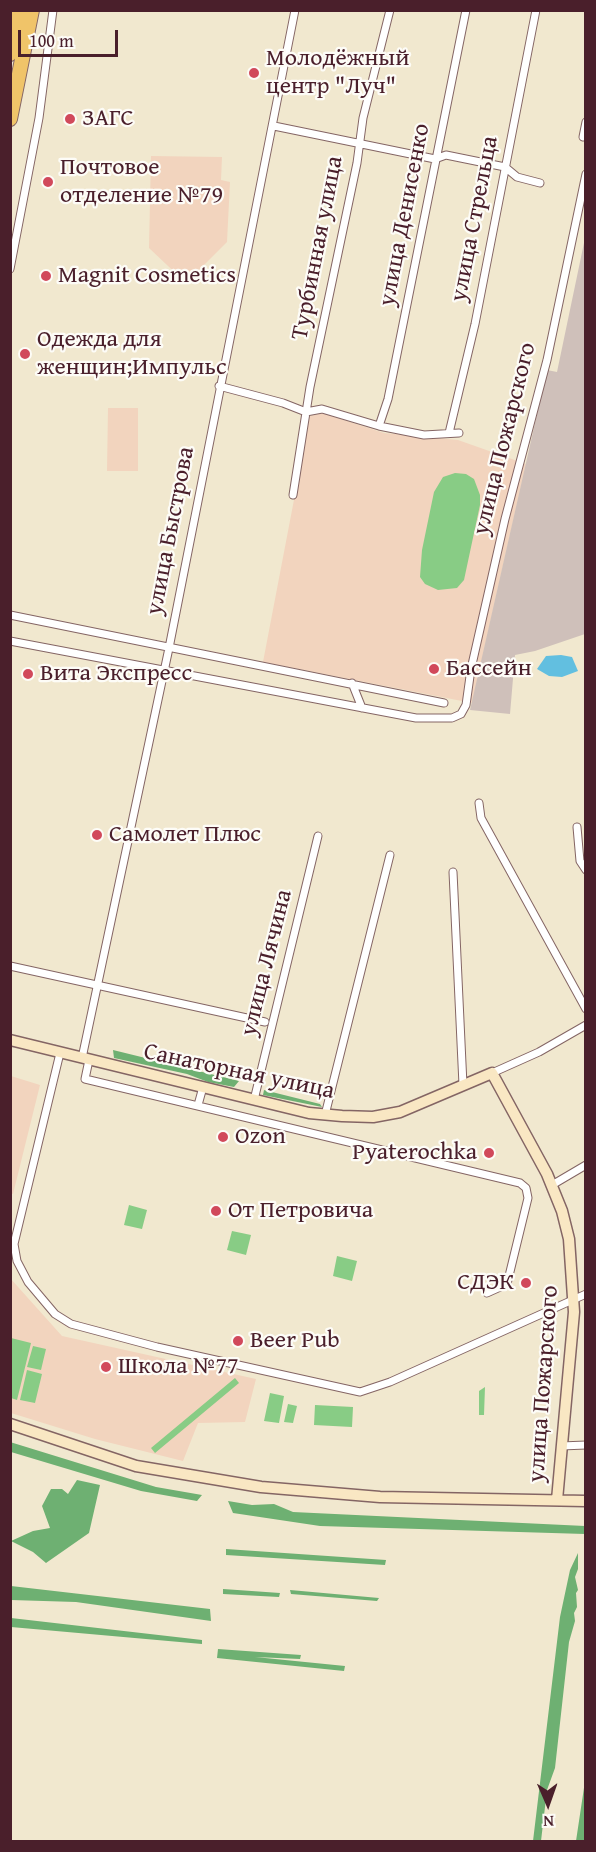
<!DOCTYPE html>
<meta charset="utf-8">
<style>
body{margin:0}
#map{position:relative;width:596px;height:1852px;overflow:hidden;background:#f1e8cf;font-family:"Gentium Book Plus",serif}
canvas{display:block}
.frame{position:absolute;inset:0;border:12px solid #4a1f2b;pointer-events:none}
.north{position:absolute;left:518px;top:1774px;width:60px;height:60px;-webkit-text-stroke:4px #fdfcf7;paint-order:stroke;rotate:178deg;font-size:16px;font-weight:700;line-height:24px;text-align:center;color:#4a1f2b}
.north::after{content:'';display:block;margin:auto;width:21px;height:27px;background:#4a1f2b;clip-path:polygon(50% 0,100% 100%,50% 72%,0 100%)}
.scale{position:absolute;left:18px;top:30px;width:100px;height:27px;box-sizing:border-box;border:3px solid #4a1f2b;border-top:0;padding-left:8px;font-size:18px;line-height:21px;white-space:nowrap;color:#4a1f2b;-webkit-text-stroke:4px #fdfcf7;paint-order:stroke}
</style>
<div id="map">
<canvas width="596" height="1852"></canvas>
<div class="frame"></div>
<div class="north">N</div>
<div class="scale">100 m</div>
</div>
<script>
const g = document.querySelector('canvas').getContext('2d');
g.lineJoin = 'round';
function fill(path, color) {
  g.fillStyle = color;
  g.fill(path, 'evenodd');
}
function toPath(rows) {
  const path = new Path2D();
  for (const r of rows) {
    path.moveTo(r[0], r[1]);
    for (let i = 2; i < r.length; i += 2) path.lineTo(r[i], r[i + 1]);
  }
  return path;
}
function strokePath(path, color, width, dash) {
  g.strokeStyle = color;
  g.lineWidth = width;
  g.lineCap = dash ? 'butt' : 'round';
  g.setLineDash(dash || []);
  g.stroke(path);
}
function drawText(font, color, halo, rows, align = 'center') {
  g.font = font + ' "Gentium Book Plus",serif';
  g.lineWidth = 4.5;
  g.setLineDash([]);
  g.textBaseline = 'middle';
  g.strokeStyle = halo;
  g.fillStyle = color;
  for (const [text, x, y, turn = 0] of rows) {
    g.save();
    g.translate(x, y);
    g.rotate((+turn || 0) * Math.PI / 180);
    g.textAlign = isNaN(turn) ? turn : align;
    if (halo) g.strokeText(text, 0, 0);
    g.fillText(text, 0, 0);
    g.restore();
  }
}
fill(toPath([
 [151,156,222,157,221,180,230,182,227,242,186,283,149,248],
 [108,408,138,408,138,471,107,471],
 [322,413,384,433,458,440,526,464,472,703,263,662,310,416],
 [11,1076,40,1085,13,1194,10,1193],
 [10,1278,62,1336,256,1379,245,1422,198,1423,183,1461,95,1439,11,1413]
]), '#f2d4be');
fill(toPath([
 [585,238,585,634,535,651,515,655,510,714,470,710,547,370,557,372]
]), '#cfc0ba');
fill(toPath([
 [455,473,466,474,474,479,480,495,480,505,464,580,457,588,438,590,425,584,420,577,422,550,434,492,443,477],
 [129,1205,147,1210,142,1229,124,1225],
 [232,1231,251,1235,246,1255,227,1250],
 [337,1256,357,1261,352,1281,333,1276],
 [11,1338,31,1343,17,1400,11,1398],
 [33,1346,46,1349,41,1370,27,1367],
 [27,1370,42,1374,35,1403,20,1400],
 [235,1378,239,1383,155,1453,151,1448],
 [485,1387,484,1415,479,1415,479,1391],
 [270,1393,284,1396,279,1423,264,1421],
 [288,1404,297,1406,293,1423,284,1422],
 [315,1405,353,1407,352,1427,314,1425]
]), '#88cc85');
fill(toPath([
 [113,1050,239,1081,234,1087,208,1082,187,1074,114,1058],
 [264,1090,320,1104,322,1107,263,1095],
 [10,1442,156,1487,202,1495,197,1501,141,1491,11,1452],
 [77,1480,100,1485,89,1533,46,1563,33,1552,11,1541,33,1531,50,1528,42,1506,51,1489,62,1489,68,1494],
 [228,1501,252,1505,274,1504,293,1512,585,1526,585,1534,320,1526,233,1513],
 [226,1549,386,1560,385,1565,226,1555],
 [578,1553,578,1569,575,1577,578,1590,576,1593,577,1607,574,1613,575,1621,569,1642,555,1768,547,1790,541,1841,533,1841,560,1617,570,1570],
 [11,1586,210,1609,211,1621,76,1602,11,1600],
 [223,1589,280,1593,279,1597,223,1594],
 [290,1590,379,1598,377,1601,291,1594],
 [11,1618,202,1640,202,1644,11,1627],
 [218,1649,301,1655,300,1659,255,1657,345,1666,344,1671,217,1658],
 [585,1781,585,1841,576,1841]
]), '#6eb072');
fill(toPath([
 [561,655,572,657,578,671,562,677,549,676,537,669,546,656]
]), '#62bfe0');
const street = toPath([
 [586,122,583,137,586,137],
 [274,126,435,159,446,155,505,167,517,177,540,183],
 [10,269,39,118,53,10],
 [219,386,283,403,306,412,322,409,379,426,424,435,459,433],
 [379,426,388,399,466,10],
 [449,433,475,324,536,10],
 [293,495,310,387,357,163,363,118,390,10],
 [10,615,444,703],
 [10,641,416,718,452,718,461,714,466,705,471,669,505,519,547,360,586,174],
 [352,683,362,708],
 [479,803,481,818,586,1009],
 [577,827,580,861,586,870],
 [453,872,463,1085],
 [10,966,265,1022],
 [60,1053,14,1244,17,1261,28,1282,55,1314,71,1324,157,1347,360,1392,390,1382,586,1294],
 [82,1058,169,648,295,10],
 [89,1060,85,1079,520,1183,526,1188,528,1198,507,1284,487,1293],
 [492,1073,539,1052,586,1025],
 [254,1100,318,836],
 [198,1105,203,1087],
 [325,1115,390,855],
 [552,1185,586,1165],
 [561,1446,586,1445]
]);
const secondary = toPath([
 [10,1040,309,1113,342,1116,373,1117,400,1112,492,1073,547,1174,562,1211,569,1239,574,1312,557,1500],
 [10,1424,136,1466,261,1487,380,1497,586,1501]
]);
const highway = toPath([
 [10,54,19,10],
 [10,119,32,10]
]);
strokePath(street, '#846564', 9);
strokePath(secondary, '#846564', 13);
strokePath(highway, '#846564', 16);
strokePath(street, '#fff', 7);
strokePath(secondary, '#f9e7c3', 10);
strokePath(highway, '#f0c469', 14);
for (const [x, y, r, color] of [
 [254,73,6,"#d1495b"],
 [70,119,6,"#d1495b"],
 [48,182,6,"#d1495b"],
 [46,276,6,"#d1495b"],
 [25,354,6,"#d1495b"],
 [434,669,6,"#d1495b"],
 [28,674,6,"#d1495b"],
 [97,835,6,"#d1495b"],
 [223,1137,6,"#d1495b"],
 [489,1153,6,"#d1495b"],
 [216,1211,6,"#d1495b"],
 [526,1283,6,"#d1495b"],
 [238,1341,6,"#d1495b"],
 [106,1367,6,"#d1495b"]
]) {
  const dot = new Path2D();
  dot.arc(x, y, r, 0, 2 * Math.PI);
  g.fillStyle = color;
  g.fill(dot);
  strokePath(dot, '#fdfcf7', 2);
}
drawText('24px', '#4a1f2b', '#fdfcf7', [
 ["Молодёжный",266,59],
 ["центр \"Луч\"",266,87],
 ["ЗАГС",82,119],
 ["Почтовое",60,168],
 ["отделение №79",60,196],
 ["Magnit Cosmetics",58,276],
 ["Одежда для",37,340],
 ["женщин;Импульс",37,368],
 ["Бассейн",446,669],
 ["Вита Экспресс",40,674],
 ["Самолет Плюс",109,835],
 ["Ozon",235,1137],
 ["Pyaterochka",477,1153,"right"],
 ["От Петровича",228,1211],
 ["СДЭК",514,1283,"right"],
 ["Beer Pub",250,1341],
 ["Школа №77",118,1367]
], 'left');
drawText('24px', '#4a1f2b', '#fdfcf7', [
 ["улица Денисенко",405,215,-79],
 ["улица Стрельца",475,219,-79],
 ["Турбинная улица",318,248,-79],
 ["улица Пожарского",505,439,-76],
 ["улица Быстрова",171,531,-79],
 ["улица Лячина",267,963,-76],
 ["Санаторная улица",239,1072,12],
 ["улица Пожарского",544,1384,-86]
]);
</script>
